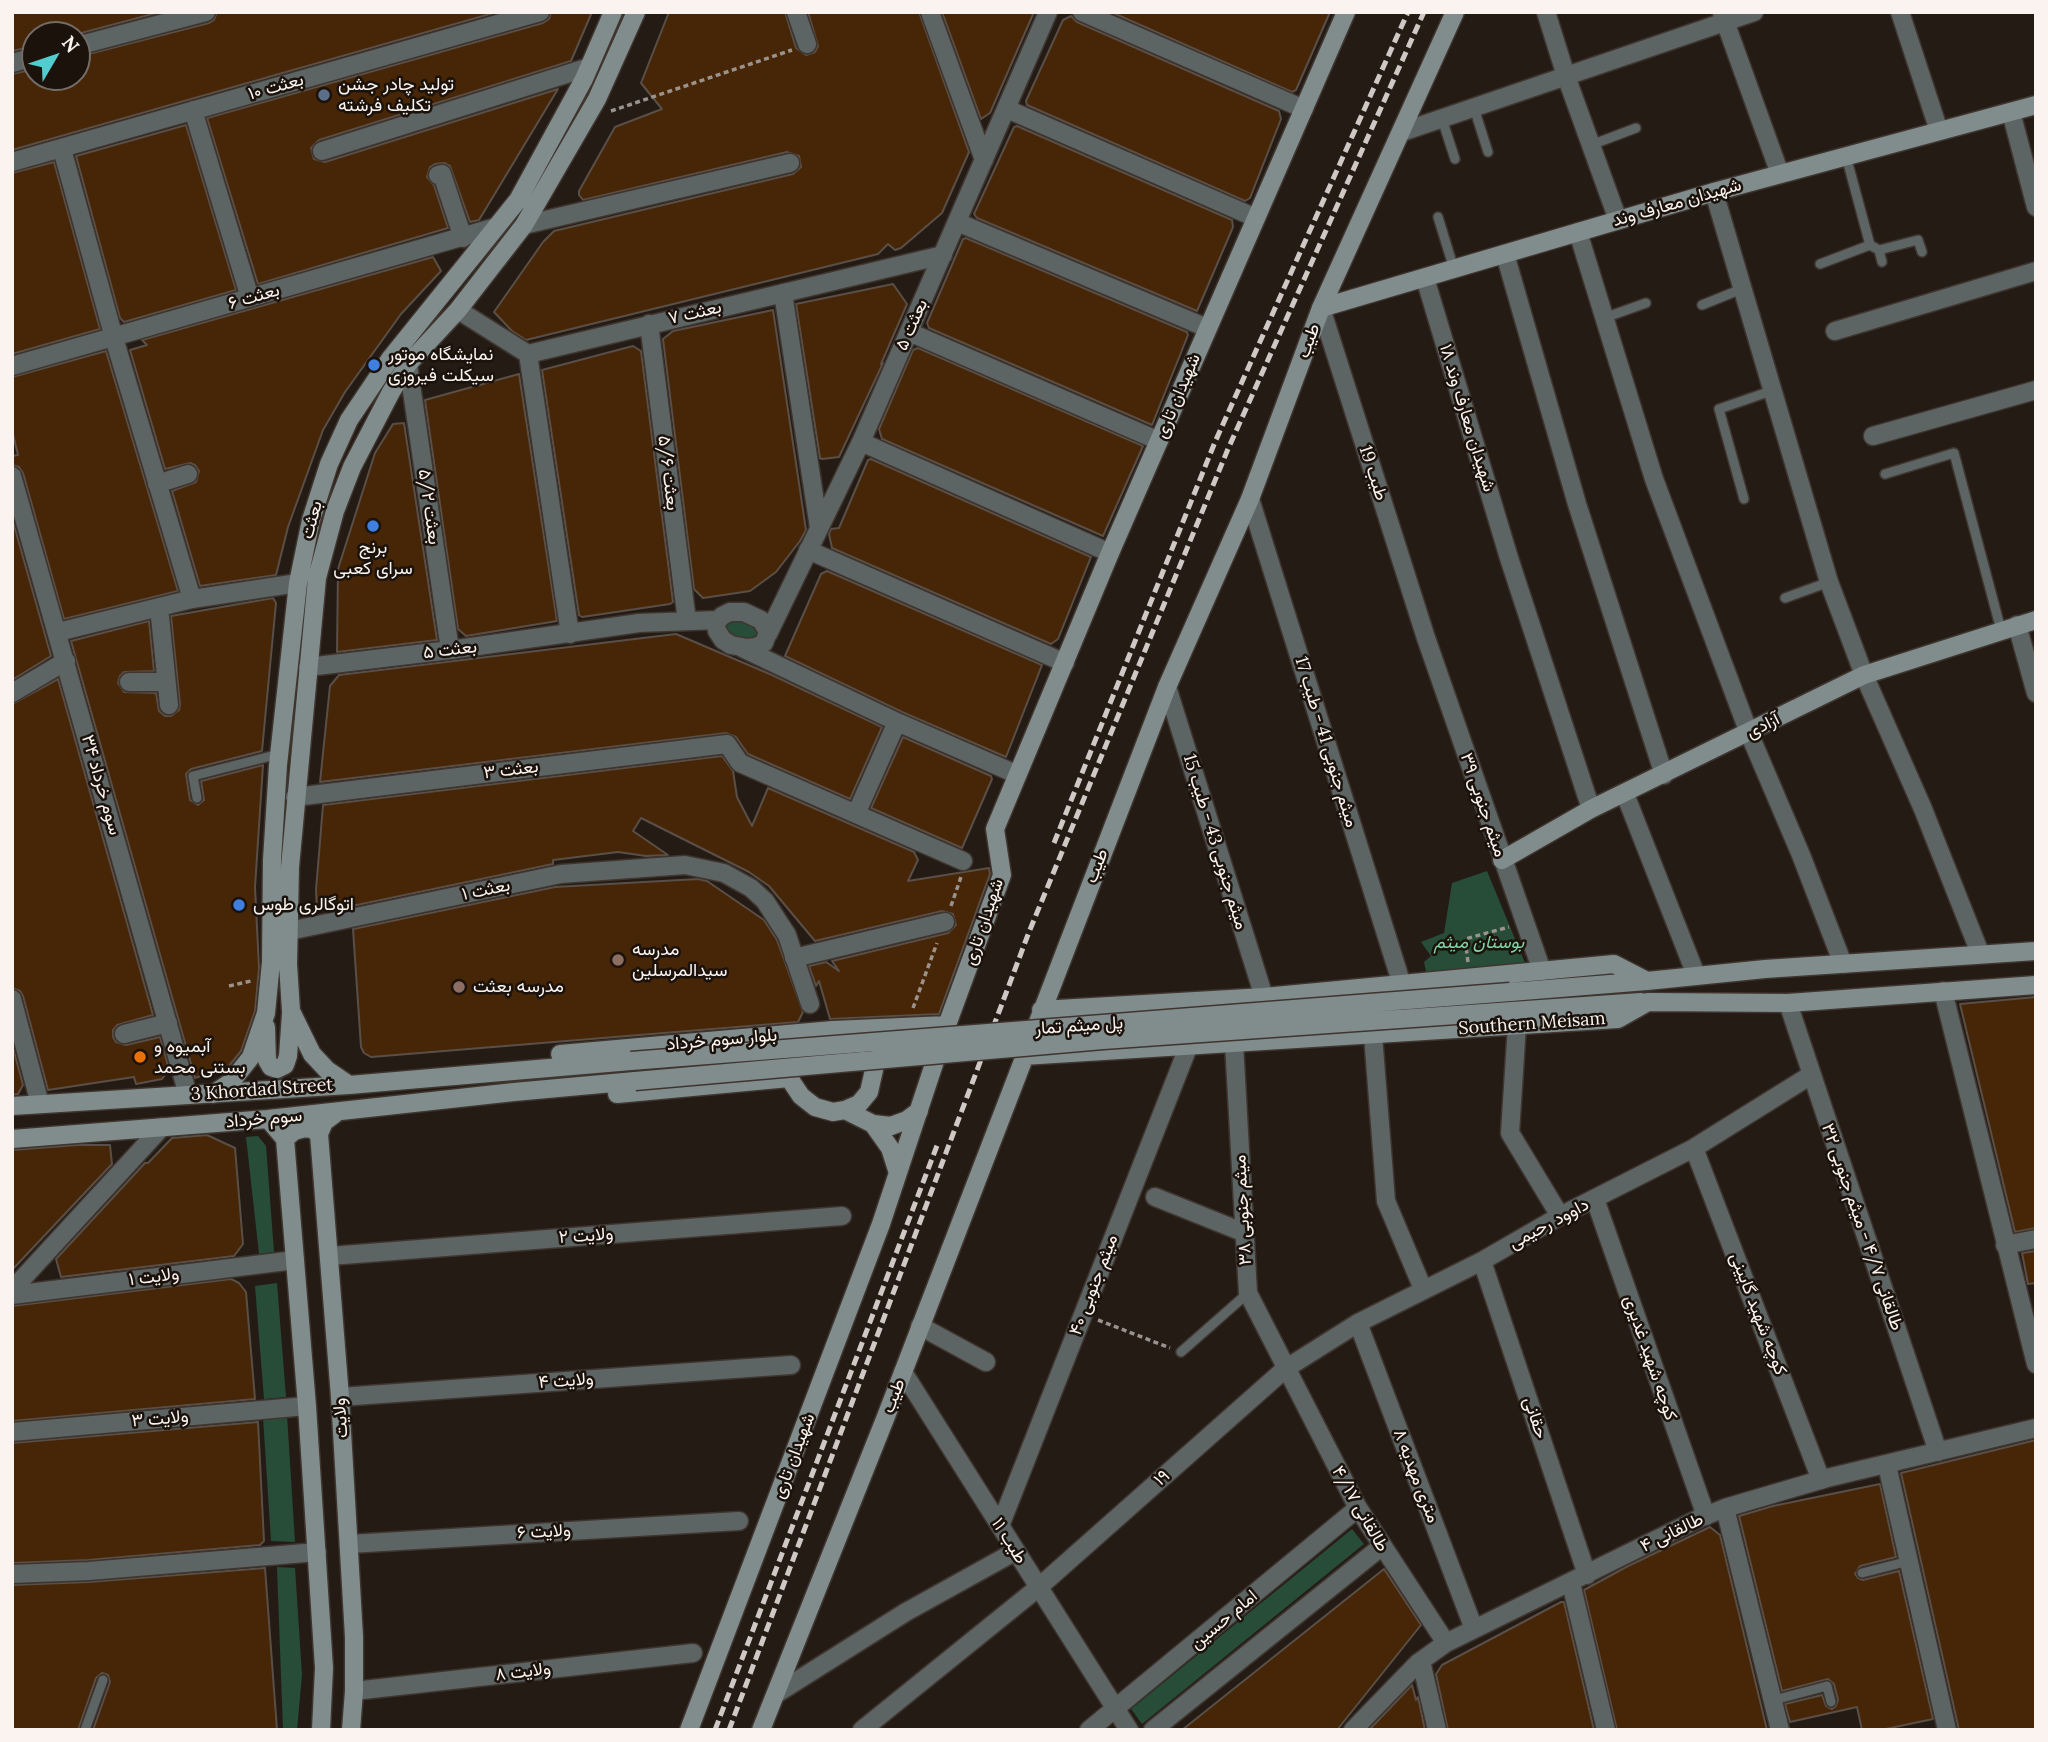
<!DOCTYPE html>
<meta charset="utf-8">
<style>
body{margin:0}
#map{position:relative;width:2048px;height:1742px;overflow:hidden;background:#251b15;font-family:Lora,serif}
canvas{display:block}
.frame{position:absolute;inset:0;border:14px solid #faf3ef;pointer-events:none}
.north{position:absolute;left:21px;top:21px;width:70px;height:70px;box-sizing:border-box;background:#1b120c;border:2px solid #746c67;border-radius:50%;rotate:51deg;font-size:19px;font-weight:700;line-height:28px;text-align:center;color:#faf3ef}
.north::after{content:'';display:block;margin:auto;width:24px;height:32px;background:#52cdcf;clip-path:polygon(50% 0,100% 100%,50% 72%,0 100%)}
</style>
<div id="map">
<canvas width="2048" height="1742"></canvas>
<div class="frame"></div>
<div class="north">N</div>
</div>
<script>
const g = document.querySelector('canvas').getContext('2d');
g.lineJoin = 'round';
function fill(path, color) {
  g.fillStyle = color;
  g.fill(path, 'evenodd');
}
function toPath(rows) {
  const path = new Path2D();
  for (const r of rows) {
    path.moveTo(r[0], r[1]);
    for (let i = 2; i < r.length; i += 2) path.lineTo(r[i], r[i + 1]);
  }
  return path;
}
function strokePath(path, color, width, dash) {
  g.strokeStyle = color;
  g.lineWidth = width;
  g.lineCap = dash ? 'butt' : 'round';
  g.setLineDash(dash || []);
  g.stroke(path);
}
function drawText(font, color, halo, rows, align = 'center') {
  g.font = font + ' Lora,Vazirmatn,serif';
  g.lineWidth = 5;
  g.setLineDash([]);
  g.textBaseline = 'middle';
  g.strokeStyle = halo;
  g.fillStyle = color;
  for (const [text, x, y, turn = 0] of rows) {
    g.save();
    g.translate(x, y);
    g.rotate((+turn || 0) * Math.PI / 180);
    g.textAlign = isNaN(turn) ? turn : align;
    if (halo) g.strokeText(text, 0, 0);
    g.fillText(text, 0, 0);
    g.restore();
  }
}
fill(toPath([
 [754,619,763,640,729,641,722,620],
 [1487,871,1525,963,1515,974,1427,976,1424,962,1431,956,1421,942,1444,933,1452,883],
 [258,1136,266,1146,274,1252,259,1254,246,1137],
 [277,1283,286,1397,264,1399,255,1286],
 [287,1415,295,1542,271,1541,263,1417],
 [1352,1529,1364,1544,1142,1724,1131,1709],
 [277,1567,295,1568,302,1675,297,1730,283,1730]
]), '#274d38');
const building = toPath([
 [12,12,160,12,74,35,35,35,35,46,12,51,12,12],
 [217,12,497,12,12,150,12,74,35,69,35,77,77,77,77,57,209,23,214,20,217,12],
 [551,12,592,12,571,61,319,140,311,148,314,159,325,162,558,89,479,220,470,222,450,166,444,163,435,164,430,167,427,177,434,185,448,228,258,284,207,118,543,23,549,19,551,12],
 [669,12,785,12,796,48,806,55,815,52,818,46,808,12,919,12,969,152,942,213,901,248,895,250,888,244,878,254,526,340,512,331,494,312,543,242,554,231,793,174,801,167,799,156,787,152,583,200,579,195,579,191,615,127,662,109,641,83,669,12],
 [942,12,1034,12,990,113,981,119,942,12],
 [1111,12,1330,12,1296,90,1292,92,1111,12],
 [1071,16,1077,22,1279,111,1281,119,1250,198,1245,201,1027,105,1026,101,1063,20,1071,16],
 [186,125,236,290,124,322,120,318,76,156,186,125],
 [1017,126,1232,220,1233,227,1197,311,977,218,974,214,1014,127,1017,126],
 [54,162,100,329,12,354,12,173,54,162],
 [966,238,1187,332,1188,335,1152,425,929,328,927,323,963,239,966,238],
 [433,257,441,271,401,314,345,392,323,430,288,527,276,575,200,586,172,491,196,482,199,471,195,465,190,463,165,469,130,350,147,345,142,340,433,257],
 [893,284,907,304,881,364,883,363,839,457,822,459,820,458,796,304,893,284],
 [773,310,806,530,800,541,776,572,750,591,703,598,694,589,663,339,673,331,773,310],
 [633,346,641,351,673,602,670,604,582,617,579,615,542,370,633,346],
 [918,348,1143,446,1103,536,882,439,879,429,913,350,918,348],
 [106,351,178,591,64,619,23,473,19,467,12,465,12,456,18,455,12,430,12,377,106,351],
 [519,374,557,621,466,636,458,629,425,400,519,374],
 [404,423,437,640,337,652,338,569,375,453,393,424,404,423],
 [871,459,1091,557,1058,639,1051,644,832,548,829,534,831,529,839,528,868,460,871,459],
 [12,518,51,656,12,680,12,518],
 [827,571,1042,665,1006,757,902,712,785,656,821,574,827,571],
 [273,598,276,603,262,751,191,769,186,774,190,800,198,805,204,800,201,781,263,765,255,887,259,968,255,1011,241,1051,228,1067,195,1078,71,641,149,621,154,671,124,672,120,676,118,683,124,692,156,693,159,711,165,716,171,716,179,710,180,704,171,616,273,598],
 [676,634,772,675,882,727,850,799,748,754,736,737,726,733,320,782,330,686,339,675,676,634],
 [58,679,153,1015,117,1025,113,1030,113,1037,116,1042,126,1045,160,1037,169,1069,162,1079,136,1084,134,1077,48,1090,23,996,20,991,12,988,12,704,58,679],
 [903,737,991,776,992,779,962,848,871,808,903,737],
 [722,756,733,771,737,797,752,826,768,788,914,852,918,860,908,881,989,868,990,874,939,1014,830,1019,819,981,816,986,809,966,826,962,839,971,832,961,948,933,956,925,953,914,942,911,815,941,769,886,749,872,641,818,633,831,668,855,646,856,618,852,553,860,553,864,352,906,352,904,317,910,316,890,323,805,722,756],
 [698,879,707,881,764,920,777,940,803,1012,798,1022,371,1057,364,1053,361,1047,353,929,555,887,698,879],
 [2036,997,2036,1228,2015,1232,1960,1004,2036,997],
 [12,1044,23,1085,18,1094,12,1095,12,1044],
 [207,1135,235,1148,243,1244,234,1256,61,1277,56,1259,145,1163,148,1163,172,1138,207,1135],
 [77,1145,110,1145,112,1164,12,1270,12,1150,77,1145],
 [2036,1251,2036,1283,2028,1284,2022,1253,2036,1251],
 [231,1279,239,1283,246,1292,255,1399,12,1421,12,1306,231,1279],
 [258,1422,264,1541,260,1545,88,1560,12,1563,12,1443,258,1422],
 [2036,1440,2036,1730,1959,1730,1901,1473,2036,1440],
 [1880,1484,1896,1557,1860,1566,1855,1574,1858,1578,1863,1580,1899,1571,1933,1719,1881,1730,1862,1730,1857,1707,1790,1722,1785,1704,1822,1695,1826,1706,1832,1709,1836,1706,1838,1700,1834,1684,1828,1679,1782,1691,1739,1516,1773,1506,1880,1484],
 [1710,1527,1720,1535,1767,1730,1617,1730,1584,1590,1628,1566,1710,1527],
 [265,1568,277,1730,93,1730,110,1682,108,1675,102,1673,96,1678,78,1730,12,1730,12,1585,89,1582,265,1568],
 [1384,1569,1421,1625,1337,1730,1182,1730,1384,1569],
 [1561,1602,1564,1602,1594,1730,1448,1730,1436,1674,1442,1665,1561,1602],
 [1412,1685,1416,1700,1418,1697,1425,1730,1369,1730,1412,1685]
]);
fill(building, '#462606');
strokePath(building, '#5a4f47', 2);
const lane = toPath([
 [1474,108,1488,152],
 [1442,119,1455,159],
 [1591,145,1636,128],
 [1846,156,1870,245,1879,250,1882,262],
 [1438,217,1454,269],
 [1879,250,1918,240,1922,252],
 [1820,264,1870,245],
 [1702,305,1744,288],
 [1604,318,1646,303],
 [1885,474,1954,453,2001,630],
 [1744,499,1719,409,1771,391],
 [1785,598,1829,582],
 [197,798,193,776,279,754],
 [1181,1352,1248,1293],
 [1862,1573,1909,1561],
 [1774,1700,1827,1686,1831,1702],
 [85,1730,103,1680]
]);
const street = toPath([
 [796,12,807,44],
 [930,12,984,160],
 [1082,12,1304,109],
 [1546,12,1566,76,1618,220],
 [1900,12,1939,131],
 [1722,13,1780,174],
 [77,46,206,12],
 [12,63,35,57],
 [1007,109,1256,218],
 [193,110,250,298],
 [2011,112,2036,207],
 [1402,132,1754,12],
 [62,149,114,338,192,599],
 [322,151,589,67],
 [12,162,540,12],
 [438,175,442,174,463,238],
 [1714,192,1829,582,1864,675,1923,809,1980,953],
 [957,222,1207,328],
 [524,225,790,163],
 [1578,232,1654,479,1749,733,1801,855,1843,964],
 [1505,254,1577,504,1664,775],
 [1425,278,1509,558,1591,809],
 [783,293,819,528],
 [1321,308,1426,638,1542,971],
 [458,310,528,354,943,255],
 [649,324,687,621],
 [1835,331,2036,271],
 [909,332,1159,441],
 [528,354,570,634],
 [408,364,450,650],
 [12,366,496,227],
 [1873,436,2036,390],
 [861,442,1110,553],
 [12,476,188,1095],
 [157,484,188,474],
 [1250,499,1402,985],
 [808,550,1065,663],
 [159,607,169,705],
 [730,612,744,612,761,620,768,632,764,643,756,647,747,648,731,645,723,640,717,631,716,623,722,616,730,612],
 [2017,625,2036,693],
 [58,632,192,599,298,583],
 [768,634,861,442,1048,12],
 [742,648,897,722,1016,774],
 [308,667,450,650,639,623,718,620],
 [129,682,166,682],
 [1167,687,1264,997],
 [12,693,66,661],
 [1625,794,1696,975],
 [295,797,727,744,740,763,963,861],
 [856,814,897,722],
 [289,931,561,874,685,865,724,873,751,888,765,901,787,935,810,1004],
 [794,958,945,922],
 [1943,991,2036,1364],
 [12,999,40,1104],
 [1788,1003,1938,1452],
 [1517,1025,1510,1133,1560,1216],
 [124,1034,168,1023],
 [1373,1035,1386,1201,1423,1289],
 [1234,1043,1248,1293,1358,1508,1446,1643],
 [1694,1148,1821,1480],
 [1155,1197,1245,1233],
 [1595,1199,1706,1516],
 [2005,1245,2036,1239],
 [330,1256,842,1216],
 [1482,1261,1587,1575],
 [12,1290,162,1127],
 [12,1295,295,1260],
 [1358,1323,1474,1629],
 [920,1326,986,1362],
 [903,1372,1129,1730],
 [340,1397,791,1365],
 [12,1432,307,1406],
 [1887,1465,1947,1730],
 [1725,1508,1780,1730],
 [1000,1526,1189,1045],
 [349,1544,739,1521],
 [12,1574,89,1571,317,1552],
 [1571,1583,1606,1730],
 [1421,1661,1437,1730],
 [354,1691,693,1653],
 [776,1694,906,1612,1016,1551],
 [862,1730,1039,1587,1285,1369,1358,1323,1482,1261,1560,1216,1694,1148,1811,1075],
 [1089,1730,1358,1508],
 [1153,1730,1381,1547],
 [1353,1730,1418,1663,1446,1643,1700,1518,1725,1508,1827,1478,2036,1428]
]);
const secondary = toPath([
 [1321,308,1714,192,2036,105],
 [1502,860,1591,809,1864,675,2036,620],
 [1510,992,1647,981],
 [1041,1010,1264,997,1614,964,1647,981,1765,969,2036,951],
 [1512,1011,1641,1002],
 [266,1027,267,1060,271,1067,277,1069,285,1065,288,1056,291,1014],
 [560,1054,833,1030,947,1025],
 [1023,1056,1618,1019,1648,1002,1788,1003,2036,985],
 [349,1085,327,1070,312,1054,291,1011,288,964,290,867,317,578,335,511,352,467,391,392,408,364,458,310,524,225,597,99,636,12],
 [213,1094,231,1082,251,1057,266,1013,271,962,272,860,278,765,298,583,311,520,329,464,349,420,390,359,518,200,584,79,613,12],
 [617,1094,789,1078,801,1096,815,1107,833,1112,845,1110,859,1104,869,1092,874,1070,872,1055,860,1041,833,1030],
 [12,1106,349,1085,631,1061],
 [845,1110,873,1124,891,1126,907,1120,919,1111],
 [336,1113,324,1122,319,1134,340,1397,354,1637,354,1691,351,1730],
 [268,1119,285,1139,307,1406,324,1668,321,1730],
 [873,1124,890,1148,898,1173],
 [12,1139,268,1119,514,1092,635,1081],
 [285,1139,294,1131,305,1128,312,1129,319,1134],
 [689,1730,881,1224,947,1025,1002,875,995,829,1110,553,1346,12],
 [761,1730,885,1419,1167,687,1250,499,1321,308,1455,12]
]);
strokePath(lane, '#3f352f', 12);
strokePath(street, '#3f352f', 21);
strokePath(secondary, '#3f352f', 21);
strokePath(toPath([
 [611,111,792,50],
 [951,906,961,877],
 [1468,962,1465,939,1509,927],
 [229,986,251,981],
 [913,1008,937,943],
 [1098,1320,1170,1348]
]), '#9a928d', 3.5, [5, 3.5]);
strokePath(lane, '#5d6464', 9);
strokePath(street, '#5d6464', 18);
strokePath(secondary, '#818d8d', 18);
strokePath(toPath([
 [1054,843,1215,442,1408,12],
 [715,1730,938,1143],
 [729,1730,1029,932,1228,449,1424,12]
]), '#d0c8c4', 5, [10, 5]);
const secondaryBridge = toPath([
 [631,1061,1510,992],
 [635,1081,1103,1040,1512,1011]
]);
strokePath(secondaryBridge, '#3f352f', 21, []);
strokePath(secondaryBridge, '#818d8d', 18);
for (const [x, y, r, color] of [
 [324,95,7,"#5c6f8a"],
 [374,365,7,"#3f7fe0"],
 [373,526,7,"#3f7fe0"],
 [239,905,7,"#3f7fe0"],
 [618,960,7,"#8d6e63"],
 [459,987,7,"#8d6e63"],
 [140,1057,7,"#e8710a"]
]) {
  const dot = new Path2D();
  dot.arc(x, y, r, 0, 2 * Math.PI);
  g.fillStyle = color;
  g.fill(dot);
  strokePath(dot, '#1b120c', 2.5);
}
drawText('18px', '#faf3ef', '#1b120c', [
 ["تولید چادر جشن",338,85],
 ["تکلیف فرشته",338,106],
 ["نمایشگاه موتور",388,355],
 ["سیکلت فیروزی",388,376],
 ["برنج",373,548,"center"],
 ["سرای کعبی",373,569,"center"],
 ["اتوگالری طوس",253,905],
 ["مدرسه",632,950],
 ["سیدالمرسلین",632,971],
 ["مدرسه بعثت",473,987],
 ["آبمیوه و",154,1047],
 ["بستنی محمد",154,1068]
], 'left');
drawText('18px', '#faf3ef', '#1b120c', [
 ["بعثت ۱۰",276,87,-16],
 ["شهیدان معارف وند",1677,203,-16],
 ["بعثت ۶",254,297,-16],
 ["بعثت ۷",695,313,-13],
 ["بعثت ۵",912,325,-66],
 ["طیب",1309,341,-70],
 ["شهیدان تاری",1178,396,-67],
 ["شهیدان معارف وند ۱۸",1467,418,73],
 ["بعثت ۵/۶",668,473,83],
 ["طیب 19",1373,473,72],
 ["بعثت ۵/۲",429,507,82],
 ["بعثت",312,520,-75],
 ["بعثت ۵",450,650,-7],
 ["آزادی",1763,726,-27],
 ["میثم جنوبی 41 - طیب 17",1326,742,73],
 ["بعثت ۳",511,770,-7],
 ["سوم خرداد ۳۴",101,785,74],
 ["میثم جنوبی ۳۹",1483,805,71],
 ["میثم جنوبی 43 - طیب 15",1215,842,73],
 ["طیب",1097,866,-69],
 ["بعثت ۱",486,890,-12],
 ["شهیدان تاری",984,922,-71],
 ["Southern Meisam",1532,1024,-4],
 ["پل میثم تمار",1079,1026,-4],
 ["بلوار سوم خرداد",722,1040,-5],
 ["3 Khordad Street",262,1090,-4],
 ["سوم خرداد",264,1119,-5],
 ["میثم جنوبی ۳۸",1243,1210,-93],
 ["داوود رحیمی",1549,1224,-28],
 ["طالقانی ۴/۷ - میثم جنوبی ۳۲",1862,1227,71],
 ["ولایت ۲",586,1236,-4],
 ["ولایت ۱",154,1277,-7],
 ["میثم جنوبی ۴۰",1094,1285,-69],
 ["کوچه شهید گایینی",1758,1314,69],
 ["کوچه شهید غدیری",1650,1358,71],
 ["ولایت ۴",566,1381,-4],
 ["طیب",894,1396,-69],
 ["ولایت",341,1418,-94],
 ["حقانی",1535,1418,72],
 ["ولایت ۳",160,1419,-5],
 ["شهیدان تاری",794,1456,-69],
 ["۸ متری مهدیه",1416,1476,69],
 ["۱۹",1162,1478,-42],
 ["طالقانی ۴/۱۷",1360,1509,60],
 ["ولایت ۶",544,1532,-3],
 ["طالقانی ۴",1672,1533,-26],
 ["طیب ۱۱",1009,1541,58],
 ["امام حسین",1224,1620,-40],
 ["ولایت ۸",523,1672,-7]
]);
drawText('italic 18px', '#7ed6a5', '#1b120c', [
 ["بوستان میثم",1479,943]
]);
</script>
